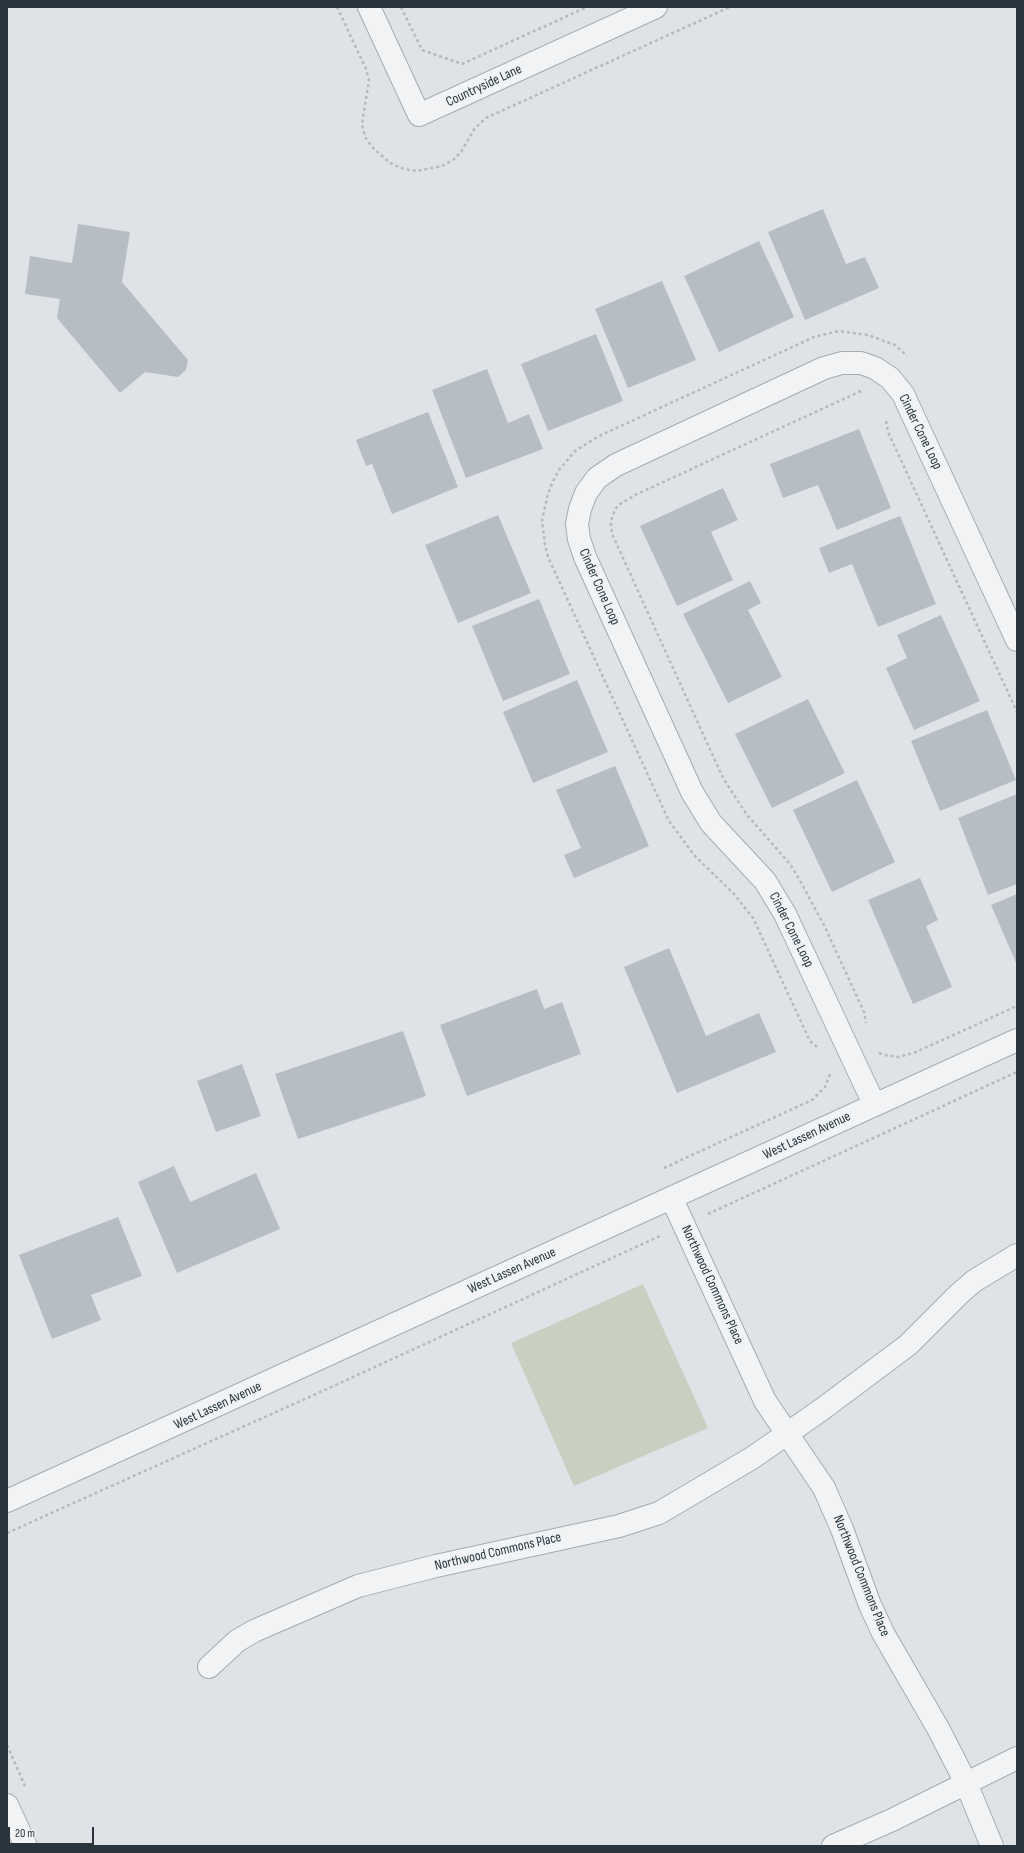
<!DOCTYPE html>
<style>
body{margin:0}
#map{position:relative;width:1024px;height:1853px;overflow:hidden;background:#dfe3e7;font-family:"Sofia Sans Condensed",sans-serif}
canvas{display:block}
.frame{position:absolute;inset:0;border:8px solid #29343c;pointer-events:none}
.scale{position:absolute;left:8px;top:1827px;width:86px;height:18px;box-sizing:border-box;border:2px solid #29343c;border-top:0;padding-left:5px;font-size:12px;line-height:14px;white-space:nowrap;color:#29343c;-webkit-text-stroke:3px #eef2f4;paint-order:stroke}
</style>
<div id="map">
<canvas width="1024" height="1853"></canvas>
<div class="frame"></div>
<div class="scale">20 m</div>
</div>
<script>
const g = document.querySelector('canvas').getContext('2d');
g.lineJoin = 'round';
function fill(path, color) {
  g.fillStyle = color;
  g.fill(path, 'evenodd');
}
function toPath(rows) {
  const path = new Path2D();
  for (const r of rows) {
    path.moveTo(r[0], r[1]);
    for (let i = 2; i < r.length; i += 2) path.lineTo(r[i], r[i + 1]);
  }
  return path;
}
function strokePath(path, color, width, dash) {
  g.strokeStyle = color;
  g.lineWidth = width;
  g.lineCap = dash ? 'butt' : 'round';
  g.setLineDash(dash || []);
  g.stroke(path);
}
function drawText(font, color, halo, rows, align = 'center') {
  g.font = font + ' "Sofia Sans Condensed",sans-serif';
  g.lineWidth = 3;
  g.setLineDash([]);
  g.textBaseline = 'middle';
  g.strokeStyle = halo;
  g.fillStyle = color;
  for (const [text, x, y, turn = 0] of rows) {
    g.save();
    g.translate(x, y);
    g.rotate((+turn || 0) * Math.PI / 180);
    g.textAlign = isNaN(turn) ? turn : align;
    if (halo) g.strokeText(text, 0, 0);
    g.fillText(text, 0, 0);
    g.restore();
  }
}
fill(toPath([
 [643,1284,708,1428,574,1486,511,1343]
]), '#c7d0c1');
fill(toPath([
 [823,209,846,264,865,257,879,288,805,320,768,232],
 [78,224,130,232,122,282,188,360,186,370,178,377,145,372,120,393,57,318,60,299,25,294,30,256,72,263],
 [759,241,794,317,719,352,684,276],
 [662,281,696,360,628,388,595,309],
 [596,334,623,401,548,431,521,364],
 [487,369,508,423,529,414,543,449,466,478,432,390],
 [428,412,458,487,392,514,372,464,366,466,356,440],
 [859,429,891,508,837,530,818,485,783,498,770,464],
 [723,488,738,520,711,532,733,580,677,606,640,526],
 [498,515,531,593,458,623,425,545],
 [900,516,936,604,878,627,852,564,829,573,819,548],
 [750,581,761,603,748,610,782,677,728,703,683,614],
 [539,599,570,674,503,701,472,626],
 [941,615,980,701,914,730,886,668,907,658,897,635],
 [577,680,608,752,533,783,503,712],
 [808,699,845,773,772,808,735,734],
 [987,710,1016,780,940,811,911,741],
 [615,766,649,846,574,878,564,855,581,848,556,790],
 [857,780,895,862,832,892,793,810],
 [1017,794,1017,884,988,895,958,818],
 [920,878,938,920,926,926,952,987,913,1004,868,900],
 [1017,894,1017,965,991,905],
 [669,948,706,1036,759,1013,776,1052,677,1093,624,967],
 [537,989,544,1009,562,1002,581,1054,467,1096,440,1025],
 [403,1031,426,1096,298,1139,275,1074],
 [242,1064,261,1116,216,1132,197,1081],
 [174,1166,190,1202,256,1173,280,1229,177,1273,138,1182],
 [118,1217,142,1276,91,1295,101,1320,52,1339,19,1255]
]), '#b7bec3');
const street = toPath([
 [369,7,419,115,656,7],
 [874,1104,785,914,765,881,711,823,692,792,585,557,579,539,577,524,580,509,586,493,597,478,616,465,824,368,842,363,861,363,875,368,890,378,903,394,1017,640],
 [672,1199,765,1401,824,1488,842,1529,870,1605,883,1633,939,1730,966,1783,992,1846],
 [7,1501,1017,1040],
 [209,1667,237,1641,254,1631,358,1586,436,1566,619,1526,659,1513,752,1458,821,1410,908,1345,959,1294,974,1281,1017,1255],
 [7,1805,26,1846],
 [833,1846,892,1820,1017,1758]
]);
strokePath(street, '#a5abb0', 24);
strokePath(toPath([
 [337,7,366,69,369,80,362,124,365,137,373,148,390,163,404,169,417,171,442,166,453,160,461,152,475,128,486,118,730,7],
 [401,7,422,50,462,64,587,7],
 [861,391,635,495,620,504,615,509,611,521,611,528,613,536,723,778,747,815,790,864,798,877,824,925,864,1012,866,1023],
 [886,421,888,432,1017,712],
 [817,1047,812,1043,809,1039,753,918,734,894,694,855,669,821,548,557,545,545,542,520,548,494,553,481,559,470,575,451,599,436,814,337,839,331,868,335,895,345,907,356],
 [879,1053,884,1055,899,1057,916,1052,1017,1006],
 [664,1168,812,1100,825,1087,830,1074],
 [708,1214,1017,1072],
 [7,1533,316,1394,660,1236],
 [7,1745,25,1786]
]), '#b5babe', 2.5, [3, 3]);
strokePath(street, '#f1f3f5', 22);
drawText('14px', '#29343c', '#eef2f4', [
 ["Countryside Lane",484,86,-25],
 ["Cinder Cone Loop",920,432,64],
 ["Cinder Cone Loop",599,587,66],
 ["Cinder Cone Loop",791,930,63],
 ["West Lassen Avenue",807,1136,-25],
 ["West Lassen Avenue",512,1271,-24],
 ["Northwood Commons Place",712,1285,65],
 ["West Lassen Avenue",218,1406,-25],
 ["Northwood Commons Place",498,1552,-13],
 ["Northwood Commons Place",861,1576,68]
]);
</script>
